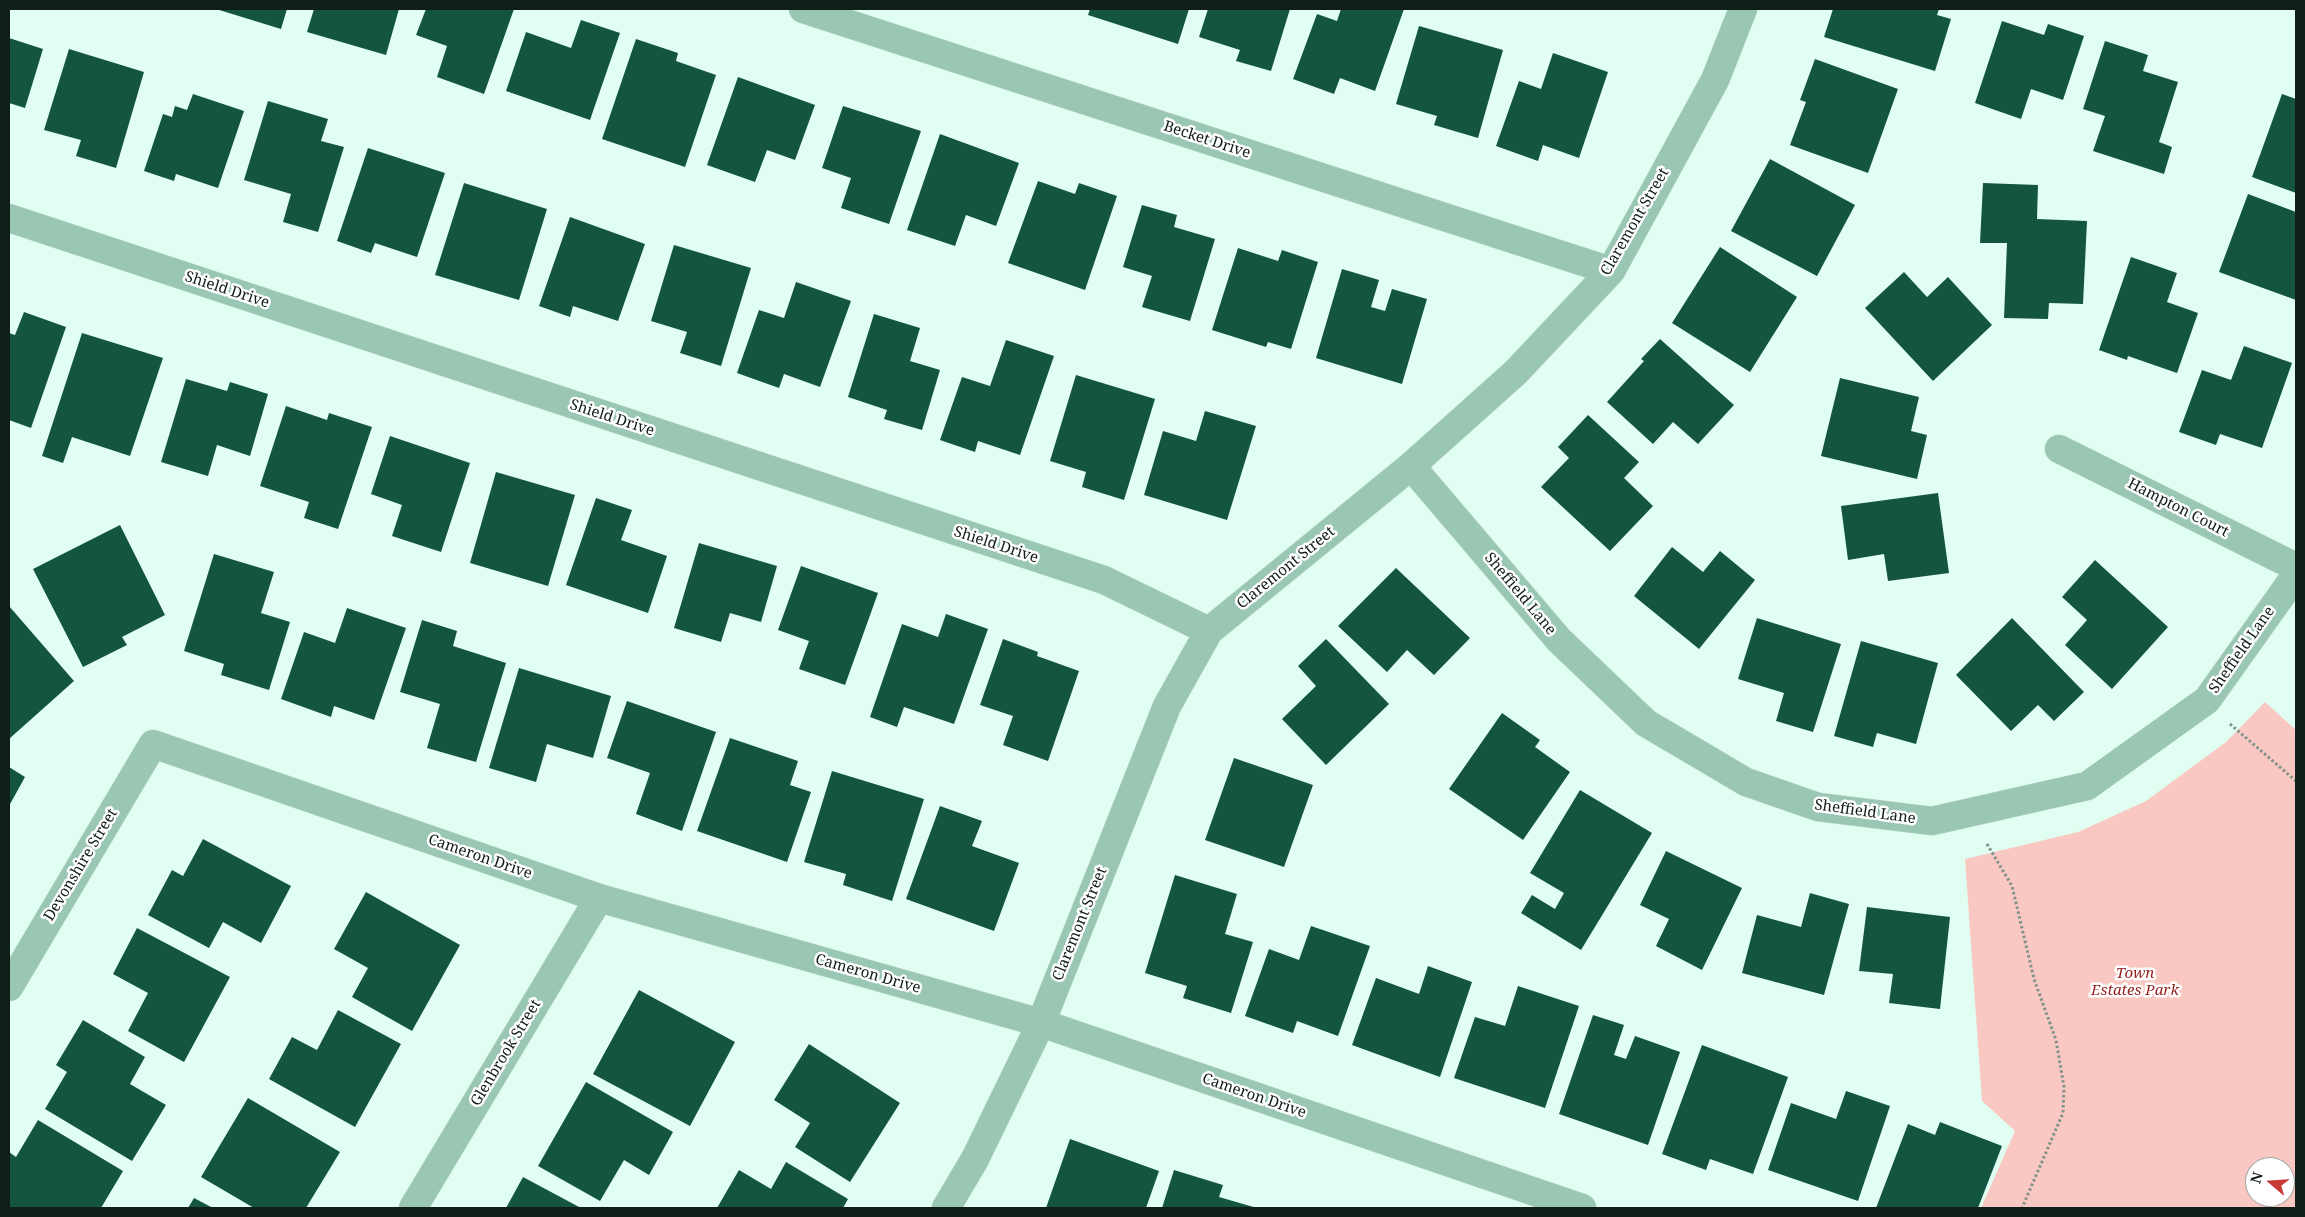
<!DOCTYPE html>
<style>
body{margin:0}
#map{position:relative;width:2305px;height:1217px;overflow:hidden;background:#e1fef2;font-family:"Noto Serif",serif}
canvas{display:block}
.frame{position:absolute;inset:0;border:10px solid #101d18;pointer-events:none}
.north{position:absolute;left:2245px;top:1157px;width:50px;height:50px;box-sizing:border-box;background:#fff;border:1px solid #9fa5a3;border-radius:50%;rotate:288deg;font-size:14px;font-weight:700;line-height:20px;text-align:center;color:#101d18}
.north::after{content:'';display:block;margin:auto;width:18px;height:22px;background:#c83a36;clip-path:polygon(50% 0,100% 100%,50% 72%,0 100%)}
</style>
<div id="map">
<canvas width="2305" height="1217"></canvas>
<div class="frame"></div>
<div class="north">N</div>
</div>
<script>
const g = document.querySelector('canvas').getContext('2d');
g.lineJoin = 'round';
function fill(path, color) {
  g.fillStyle = color;
  g.fill(path, 'evenodd');
}
function toPath(rows) {
  const path = new Path2D();
  for (const r of rows) {
    path.moveTo(r[0], r[1]);
    for (let i = 2; i < r.length; i += 2) path.lineTo(r[i], r[i + 1]);
  }
  return path;
}
function strokePath(path, color, width, dash) {
  g.strokeStyle = color;
  g.lineWidth = width;
  g.lineCap = dash ? 'butt' : 'round';
  g.setLineDash(dash || []);
  g.stroke(path);
}
function drawText(font, color, halo, rows, align = 'center') {
  g.font = font + ' "Noto Serif",serif';
  g.lineWidth = 5;
  g.setLineDash([]);
  g.textBaseline = 'middle';
  g.strokeStyle = halo;
  g.fillStyle = color;
  for (const [text, x, y, turn = 0] of rows) {
    g.save();
    g.translate(x, y);
    g.rotate((+turn || 0) * Math.PI / 180);
    g.textAlign = isNaN(turn) ? turn : align;
    if (halo) g.strokeText(text, 0, 0);
    g.fillText(text, 0, 0);
    g.restore();
  }
}
fill(toPath([
 [2265,702,2296,730,2296,1208,1981,1208,2015,1131,1982,1101,1965,859,2078,832,2146,801,2226,742],
 [2255,1167,2285,1167,2285,1197,2255,1197]
]), '#f9c8c2');
fill(toPath([
 [216,9,287,9,281,29],
 [314,9,399,9,386,55,307,32],
 [426,9,514,9,484,94,437,77,447,46,416,35],
 [1090,9,1189,9,1178,44,1088,15],
 [1208,9,1290,9,1271,71,1236,61,1240,50,1199,37],
 [1341,9,1404,9,1375,91,1340,78,1334,94,1293,79,1317,14,1337,21],
 [1833,9,1939,9,1937,15,1951,19,1935,71,1824,37],
 [581,20,620,33,590,120,506,91,526,32,571,48],
 [2002,21,2044,35,2048,24,2084,36,2063,100,2031,89,2021,119,1975,103],
 [1419,26,1503,50,1478,138,1434,125,1437,116,1396,104],
 [9,38,43,49,25,108,9,103],
 [636,39,678,53,676,61,716,75,685,167,602,139],
 [2105,41,2148,55,2143,71,2178,82,2159,142,2172,147,2164,174,2093,151,2105,116,2083,109],
 [69,49,144,72,116,168,76,156,81,140,44,130],
 [1553,53,1608,72,1579,158,1543,145,1538,161,1496,146,1519,81,1541,89],
 [1815,59,1898,89,1868,173,1790,145,1806,102,1800,100],
 [738,77,815,105,795,160,767,150,755,182,707,165],
 [193,94,244,111,218,188,176,174,174,181,144,171,163,114,172,117,175,106,187,110],
 [2282,94,2296,99,2296,193,2252,177],
 [268,101,328,119,321,141,344,147,318,232,283,222,291,194,244,180],
 [843,106,921,131,889,224,841,208,851,178,822,168],
 [940,134,1019,163,996,226,966,215,955,246,907,230],
 [368,148,445,173,417,257,375,243,371,253,337,241],
 [1770,159,1855,205,1817,276,1731,231],
 [1038,181,1075,194,1079,183,1117,196,1085,290,1008,263],
 [464,183,547,209,519,300,435,275],
 [1983,183,2038,185,2037,219,2087,221,2083,304,2049,303,2048,319,2004,318,2007,243,1980,243],
 [2248,194,2296,212,2296,300,2219,272],
 [1142,205,1177,215,1174,227,1215,239,1190,321,1142,307,1152,276,1123,267],
 [570,217,645,244,618,321,573,306,570,317,539,306],
 [674,245,751,268,721,366,680,353,687,332,651,321],
 [1720,247,1797,297,1750,372,1672,323],
 [1238,248,1278,261,1282,250,1318,262,1291,349,1268,342,1266,347,1212,330],
 [2131,257,2177,273,2167,302,2198,313,2177,373,2128,356,2127,360,2099,350],
 [1342,269,1379,280,1371,307,1385,311,1392,289,1427,299,1402,384,1316,358],
 [1904,272,1927,297,1948,277,1992,325,1933,381,1865,308],
 [796,282,851,301,820,387,784,374,779,388,737,373,759,310,784,318],
 [24,312,66,327,31,428,9,420,9,333,15,335],
 [874,314,920,328,910,361,940,370,922,430,884,419,887,410,848,397],
 [82,333,163,358,130,456,72,437,63,463,42,456],
 [1660,339,1734,405,1698,444,1673,422,1653,444,1607,402,1644,361,1641,359],
 [1006,340,1054,356,1020,455,978,441,975,452,940,440,962,377,990,386],
 [2244,346,2292,363,2262,448,2220,434,2216,445,2179,432,2202,370,2231,380],
 [1076,375,1155,399,1124,500,1082,487,1086,472,1050,461],
 [1840,378,1919,397,1911,431,1927,435,1917,479,1821,456],
 [186,379,227,391,230,382,268,394,250,456,217,445,208,476,161,462],
 [286,406,327,420,329,413,372,427,338,529,304,518,309,502,260,486],
 [1205,411,1256,426,1227,520,1144,495,1163,431,1196,441],
 [1588,415,1639,462,1624,478,1653,506,1610,551,1541,487,1569,458,1558,447],
 [390,436,470,463,441,552,392,536,402,505,371,494],
 [496,472,575,495,548,586,470,563],
 [1938,493,1949,573,1888,581,1884,554,1848,560,1841,506],
 [596,498,632,510,621,540,667,556,648,613,566,585],
 [120,525,165,615,122,637,127,645,83,667,33,569],
 [699,543,777,566,761,622,730,613,721,642,674,628],
 [1672,547,1703,572,1720,551,1755,580,1699,649,1634,596],
 [214,554,274,572,261,613,290,622,269,690,221,675,224,664,184,651],
 [2095,560,2168,627,2112,689,2065,645,2087,620,2062,597],
 [801,566,878,593,845,685,799,669,809,641,778,630],
 [1396,568,1470,638,1434,675,1407,650,1387,672,1338,626],
 [9,606,74,681,9,739],
 [347,608,406,628,374,720,334,706,331,717,281,699,304,632,335,643],
 [946,614,988,629,954,724,904,707,897,727,870,717,902,624,938,637],
 [1757,618,1841,644,1813,732,1776,721,1784,693,1738,679],
 [2012,618,2084,692,2054,721,2038,705,2011,731,1956,675],
 [422,620,457,631,453,646,506,663,476,762,427,748,440,704,400,692],
 [1003,639,1038,652,1037,656,1079,671,1048,761,1003,745,1013,716,980,705],
 [1326,639,1389,704,1326,765,1282,719,1316,686,1298,666],
 [1861,641,1938,663,1916,744,1877,733,1873,747,1834,736],
 [519,668,611,696,593,758,547,744,536,782,489,768],
 [627,701,716,732,682,831,636,814,650,773,607,758],
 [1502,713,1540,740,1535,747,1570,772,1523,840,1449,789],
 [730,738,798,761,790,785,811,792,787,862,697,831],
 [1234,758,1313,785,1284,867,1205,840],
 [9,767,25,777,9,806],
 [832,771,924,799,892,901,843,885,846,874,804,862],
 [1580,790,1652,833,1581,950,1521,913,1532,895,1555,909,1564,893,1530,873],
 [940,806,982,821,972,846,1019,863,994,931,906,899],
 [203,839,291,886,261,943,223,922,209,948,148,915,172,870,183,876],
 [1666,851,1742,888,1702,970,1656,946,1669,919,1640,905],
 [1175,875,1237,894,1225,934,1253,942,1231,1013,1183,998,1187,986,1145,973],
 [366,892,460,945,412,1031,352,997,368,968,334,949],
 [1810,893,1849,904,1824,995,1742,973,1757,915,1801,927],
 [1867,907,1950,917,1940,1009,1889,1003,1893,974,1859,971],
 [1311,926,1370,946,1338,1036,1297,1021,1293,1033,1245,1016,1269,949,1299,960],
 [137,928,230,977,184,1062,128,1031,148,993,113,974],
 [1428,966,1472,982,1440,1077,1352,1045,1376,978,1419,994],
 [1518,986,1579,1006,1545,1108,1454,1078,1475,1017,1505,1026],
 [639,990,735,1042,690,1126,593,1074],
 [338,1010,401,1044,355,1127,269,1079,292,1037,317,1050],
 [1593,1015,1624,1025,1614,1055,1626,1059,1635,1036,1680,1052,1648,1145,1559,1114],
 [83,1020,145,1057,130,1084,166,1105,132,1161,45,1109,67,1072,56,1065],
 [809,1044,900,1103,850,1182,795,1147,810,1123,774,1100],
 [1702,1045,1788,1077,1753,1174,1710,1159,1706,1170,1662,1154],
 [586,1082,673,1132,649,1175,624,1160,600,1201,538,1166],
 [1846,1091,1890,1106,1858,1201,1768,1170,1791,1103,1836,1119],
 [248,1098,340,1152,306,1208,254,1208,201,1177],
 [38,1120,123,1171,101,1208,9,1208,9,1152,16,1157],
 [1940,1122,2002,1146,1978,1208,1876,1208,1908,1124,1935,1135],
 [1070,1139,1159,1171,1146,1208,1046,1208],
 [786,1162,848,1199,843,1208,717,1208,739,1170,771,1189],
 [1174,1170,1223,1185,1219,1197,1257,1208,1162,1208],
 [523,1177,581,1208,506,1208],
 [194,1198,213,1208,188,1208]
]), '#145542');
const street = toPath([
 [803,9,1611,271],
 [9,218,1104,580,1209,631],
 [2059,449,2296,567],
 [1411,466,1559,640,1646,723,1746,782,1818,807,1932,821,2087,786,2207,700,2296,575],
 [9,987,153,744,599,898,1041,1023,1582,1208],
 [413,1208,599,898],
 [946,1208,975,1159,1041,1023,1167,706,1209,631,1411,466,1516,372,1611,271,1715,80,1743,9]
]);
strokePath(street, '#c0dacf', 29);
strokePath(toPath([
 [2230,724,2296,781],
 [1987,844,2012,886,2034,979,2056,1040,2064,1087,2063,1113,2022,1208]
]), '#7d928a', 3, [2.5, 2.5]);
strokePath(street, '#99c7b4', 28);
drawText('15px', '#101d18', '#fff', [
 ["Becket Drive",1207,140,18],
 ["Claremont Street",1635,222,-60],
 ["Shield Drive",227,290,18],
 ["Shield Drive",612,418,18],
 ["Hampton Court",2178,508,27],
 ["Shield Drive",996,545,18],
 ["Claremont Street",1286,568,-39],
 ["Sheffield Lane",1520,594,50],
 ["Sheffield Lane",2242,650,-55],
 ["Sheffield Lane",1865,812,8],
 ["Cameron Drive",480,857,19],
 ["Devonshire Street",81,865,-59],
 ["Claremont Street",1080,924,-68],
 ["Cameron Drive",868,974,16],
 ["Glenbrook Street",506,1053,-59],
 ["Cameron Drive",1254,1096,19]
]);
drawText('italic 15px', '#911e1d', '#fff', [
 ["Town",2135,974],
 ["Estates Park",2135,991]
]);
</script>
